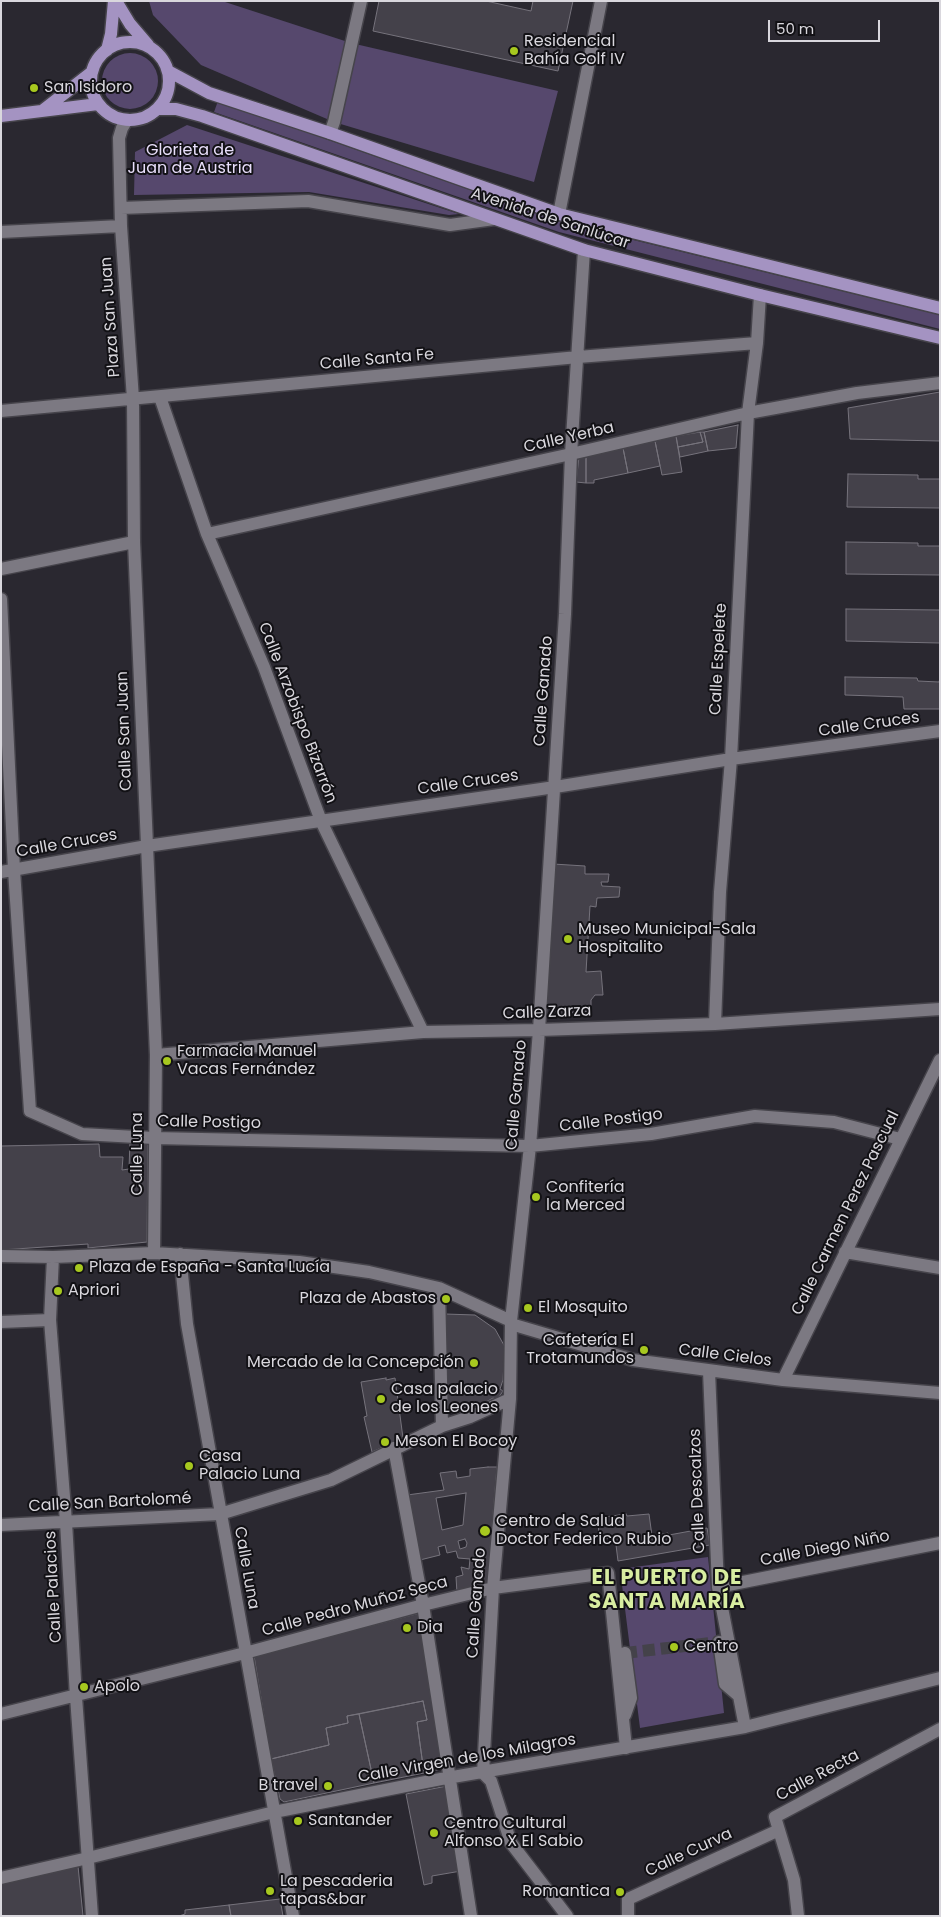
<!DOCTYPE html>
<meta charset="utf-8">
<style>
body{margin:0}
#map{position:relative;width:941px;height:1917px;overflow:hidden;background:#2a2830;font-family:Poppins,sans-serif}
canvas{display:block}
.frame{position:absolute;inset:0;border:2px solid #d9d7dd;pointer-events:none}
.scale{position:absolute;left:768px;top:20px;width:112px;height:22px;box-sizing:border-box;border:2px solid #d9d7dd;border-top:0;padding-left:6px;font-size:15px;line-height:18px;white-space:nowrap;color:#d9d7dd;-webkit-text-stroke:4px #121115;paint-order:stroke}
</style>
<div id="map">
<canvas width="941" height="1917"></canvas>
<div class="frame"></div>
<div class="scale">50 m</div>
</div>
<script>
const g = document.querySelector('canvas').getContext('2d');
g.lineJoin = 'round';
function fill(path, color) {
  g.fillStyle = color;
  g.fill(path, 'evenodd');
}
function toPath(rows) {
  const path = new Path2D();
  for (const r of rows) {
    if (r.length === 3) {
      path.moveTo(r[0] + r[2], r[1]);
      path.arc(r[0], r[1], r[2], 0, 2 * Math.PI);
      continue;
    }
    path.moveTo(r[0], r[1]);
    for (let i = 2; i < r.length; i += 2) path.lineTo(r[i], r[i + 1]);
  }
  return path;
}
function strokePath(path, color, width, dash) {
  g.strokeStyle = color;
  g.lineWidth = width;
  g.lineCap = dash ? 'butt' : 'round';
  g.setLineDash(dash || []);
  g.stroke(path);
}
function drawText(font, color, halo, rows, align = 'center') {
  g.font = font + ' Poppins,sans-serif';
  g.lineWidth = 4;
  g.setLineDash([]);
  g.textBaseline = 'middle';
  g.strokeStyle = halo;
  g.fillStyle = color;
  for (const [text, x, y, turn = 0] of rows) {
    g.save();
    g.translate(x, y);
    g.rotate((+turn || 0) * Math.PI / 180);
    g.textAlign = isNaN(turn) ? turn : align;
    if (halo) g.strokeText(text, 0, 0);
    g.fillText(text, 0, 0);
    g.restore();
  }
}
fill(toPath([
 [149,1,222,1,351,43,558,91,534,182,334,122,201,65,153,15],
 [130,81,28],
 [218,101,564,223,940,315,940,329,559,232,214,112],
 [187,125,459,214,449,215,309,192,134,195,135,152],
 [708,1557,724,1713,640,1728,620,1569]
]), '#56486d');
const building = toPath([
 [379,1,486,1,531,11,533,1,573,1,558,71,373,31,379,1],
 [940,392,940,441,850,439,848,408,940,392],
 [738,425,736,448,708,451,704,432,738,425],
 [700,432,703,442,678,447,676,436,700,432],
 [700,432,704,432,708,451,680,457,678,447,703,442,700,432],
 [676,436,682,472,662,475,655,441,676,436],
 [655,441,660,466,628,473,623,448,655,441],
 [623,448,628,473,594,480,594,483,586,483,586,456,623,448],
 [586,456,586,483,576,482,579,457,586,456],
 [848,474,918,475,918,479,940,479,940,508,847,507,848,474],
 [846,542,918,543,918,546,940,546,940,575,846,574,846,542],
 [846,609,940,610,940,643,846,641,846,609],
 [845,677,917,678,918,681,939,682,940,678,940,709,904,709,903,697,845,695,845,677],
 [553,864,585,866,585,874,609,874,608,882,601,882,602,886,620,887,619,897,597,898,596,907,590,906,586,972,601,971,603,995,595,995,591,1000,591,1011,559,1014,544,1002,553,864],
 [130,1141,148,1142,147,1242,88,1248,88,1244,1,1250,1,1146,99,1144,100,1157,123,1157,122,1170,129,1169,130,1141],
 [445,1314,475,1315,495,1329,505,1347,503,1380,500,1389,503,1391,497,1400,493,1398,477,1407,446,1408,445,1314],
 [386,1378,386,1380,395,1378,403,1438,372,1452,364,1417,367,1416,361,1382,386,1378],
 [488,1467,497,1467,487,1586,457,1593,456,1577,463,1575,461,1567,469,1569,470,1559,458,1558,456,1551,447,1553,445,1545,438,1547,440,1555,420,1560,407,1495,444,1490,440,1473,456,1471,457,1478,470,1476,470,1469,488,1467],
 [466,1493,463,1525,442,1530,436,1498,466,1493],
 [465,1539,467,1543,466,1547,460,1549,458,1541,465,1539],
 [626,1514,627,1516,649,1514,652,1536,668,1533,669,1535,707,1528,710,1545,618,1561,615,1537,599,1540,598,1518,626,1514],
 [420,1613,445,1768,424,1773,417,1722,427,1720,423,1701,347,1716,348,1723,326,1728,329,1745,271,1759,254,1656,420,1613],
 [423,1701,427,1720,417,1722,424,1773,374,1783,359,1714,423,1701],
 [359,1714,374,1783,284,1802,280,1799,271,1759,329,1745,326,1728,348,1723,347,1716,359,1714],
 [447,1786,461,1871,432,1876,432,1883,424,1885,406,1794,447,1786],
 [78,1866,83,1916,1,1916,1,1882,78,1866],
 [280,1899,283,1916,231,1916,229,1905,280,1899],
 [229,1905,231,1916,179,1916,185,1914,185,1910,229,1905]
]);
fill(building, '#44414a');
strokePath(building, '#76737c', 1);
strokePath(toPath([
 [625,1653,719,1642]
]), '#44424a', 12, [12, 6]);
const minor = toPath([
 [127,120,122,128,119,138,121,226,133,399,134,542,156,1055,154,1253],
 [330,133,334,122,361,1],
 [121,208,308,201,450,225,494,219],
 [559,214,601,1],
 [1,232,121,226],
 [160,397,207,534,264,667,321,821,423,1032],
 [1,411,578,357,757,343],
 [207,534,571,454,748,413,857,393,940,383],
 [1,569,134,542],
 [1,599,14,870,30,1111,82,1134,154,1138,530,1146,651,1134,755,1116,834,1122,900,1139],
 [1,872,147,846,555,787,731,759,940,731],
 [715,1024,720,892,731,759,748,413,757,343,760,295],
 [156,1055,423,1032,539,1030,715,1024,940,1009],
 [845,1252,940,1268],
 [180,1254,187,1324,293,1916],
 [1,1256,53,1257,154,1253,299,1262,369,1272,439,1288,511,1321],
 [53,1257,50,1320,66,1522,76,1697,92,1916],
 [439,1288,442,1426],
 [1,1322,50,1320],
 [511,1324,633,1360,783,1380,940,1393],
 [709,1371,718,1587,745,1727],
 [783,1380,940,1060],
 [394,1448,423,1605,471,1916],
 [1,1525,220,1514,331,1480,442,1426,470,1417,510,1399],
 [718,1587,940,1543],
 [719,1642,725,1684,739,1696],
 [1,1714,245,1653,423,1605,493,1588,608,1573,626,1748],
 [625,1715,631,1698,625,1653],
 [1,1878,88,1858,274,1812,441,1779,745,1727,940,1678],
 [567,1916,511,1843,491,1781,483,1773,493,1588,510,1399,511,1321,530,1146,539,1030,565,614,571,454,584,250],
 [628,1916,628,1899,779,1830],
 [798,1916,794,1880,775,1817,940,1729]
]);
const major = toPath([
 [116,1,130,24,148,45],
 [130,81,39],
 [107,50,111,34,114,1],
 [168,71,209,93,330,133,559,214,940,308],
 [158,109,176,109,202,116,584,250,760,295,940,338],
 [42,111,92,72],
 [1,116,98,104]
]);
strokePath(minor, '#46444b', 15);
strokePath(major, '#46444b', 15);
strokePath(minor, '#7c7982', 12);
strokePath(major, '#a493c2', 12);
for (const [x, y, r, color] of [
 [514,51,5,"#a7c81f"],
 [34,88,5,"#a7c81f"],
 [568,939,5,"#a7c81f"],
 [167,1061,5,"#a7c81f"],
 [536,1197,5,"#a7c81f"],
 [79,1268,5,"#a7c81f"],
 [58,1291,5,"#a7c81f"],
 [446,1299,5,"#a7c81f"],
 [528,1308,5,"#a7c81f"],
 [644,1350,5,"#a7c81f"],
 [474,1363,5,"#a7c81f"],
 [381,1399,5,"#a7c81f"],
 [385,1442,5,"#a7c81f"],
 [189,1466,5,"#a7c81f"],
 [485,1531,6,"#a7c81f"],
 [407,1628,5,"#a7c81f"],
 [674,1647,5,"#a7c81f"],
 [84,1687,5,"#a7c81f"],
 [328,1786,5,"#a7c81f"],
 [298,1821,5,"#a7c81f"],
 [434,1833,5,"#a7c81f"],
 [270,1891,5,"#a7c81f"],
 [620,1892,5,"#a7c81f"]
]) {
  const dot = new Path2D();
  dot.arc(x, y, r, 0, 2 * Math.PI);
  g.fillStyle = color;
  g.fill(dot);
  strokePath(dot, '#121115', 2);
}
drawText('16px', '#d9d7dd', '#121115', [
 ["Residencial",524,42],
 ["Bahía Golf IV",524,60],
 ["San Isidoro",44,88],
 ["Museo Municipal-Sala",578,930],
 ["Hospitalito",578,948],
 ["Farmacia Manuel",177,1052],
 ["Vacas Fernández",177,1070],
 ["Confitería",546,1188],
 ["la Merced",546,1206],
 ["Plaza de España - Santa Lucía",89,1268],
 ["Apriori",68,1291],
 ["Plaza de Abastos",436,1299,"right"],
 ["El Mosquito",538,1308],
 ["Cafetería El",634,1341,"right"],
 ["Trotamundos",634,1359,"right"],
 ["Mercado de la Concepción",464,1363,"right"],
 ["Casa palacio",391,1390],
 ["de los Leones",391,1408],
 ["Meson El Bocoy",395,1442],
 ["Casa",199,1457],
 ["Palacio Luna",199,1475],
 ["Centro de Salud",496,1522],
 ["Doctor Federico Rubio",496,1540],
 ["Dia",417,1628],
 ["Centro",684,1647],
 ["Apolo",94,1687],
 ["B travel",318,1786,"right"],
 ["Santander",308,1821],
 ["Centro Cultural",444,1824],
 ["Alfonso X El Sabio",444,1842],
 ["La pescaderia",280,1882],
 ["tapas&bar",280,1900],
 ["Romantica",610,1892,"right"]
], 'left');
drawText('16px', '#e8defa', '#121115', [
 ["Glorieta de",190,151],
 ["Juan de Austria",190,169]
]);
drawText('16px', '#d9d7dd', '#121115', [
 ["Avenida de Sanlúcar",550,219,18],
 ["Plaza San Juan",111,317,-94],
 ["Calle Santa Fe",377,360,-5],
 ["Calle Yerba",569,438,-13],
 ["Calle Espelete",719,659,-87],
 ["Calle Ganado",544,691,-86],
 ["Calle Arzobispo Bizarrón",297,713,69],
 ["Calle Cruces",869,725,-8],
 ["Calle San Juan",125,731,-92],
 ["Calle Cruces",468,783,-8],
 ["Calle Cruces",67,844,-10],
 ["Calle Zarza",547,1013,-2],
 ["Calle Ganado",517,1095,-85],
 ["Calle Postigo",611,1121,-7],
 ["Calle Postigo",209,1123,1],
 ["Calle Luna",138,1154,-90],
 ["Calle Carmen Perez Pascual",846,1213,-64],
 ["Calle Cielos",725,1356,7],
 ["Calle Descalzos",698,1491,-92],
 ["Calle San Bartolomé",110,1503,-3],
 ["Calle Diego Niño",825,1549,-11],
 ["Calle Luna",246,1568,80],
 ["Calle Palacios",54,1587,-93],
 ["Calle Ganado",477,1603,-86],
 ["Calle Pedro Muñoz Seca",355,1607,-15],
 ["Calle Virgen de los Milagros",467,1759,-10],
 ["Calle Recta",818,1776,-28],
 ["Calle Curva",689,1853,-25]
]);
g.letterSpacing = '1px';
drawText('bold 21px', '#d8eda1', '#121115', [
 ["EL PUERTO DE",667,1579],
 ["SANTA MARÍA",667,1603]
]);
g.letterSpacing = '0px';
</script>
